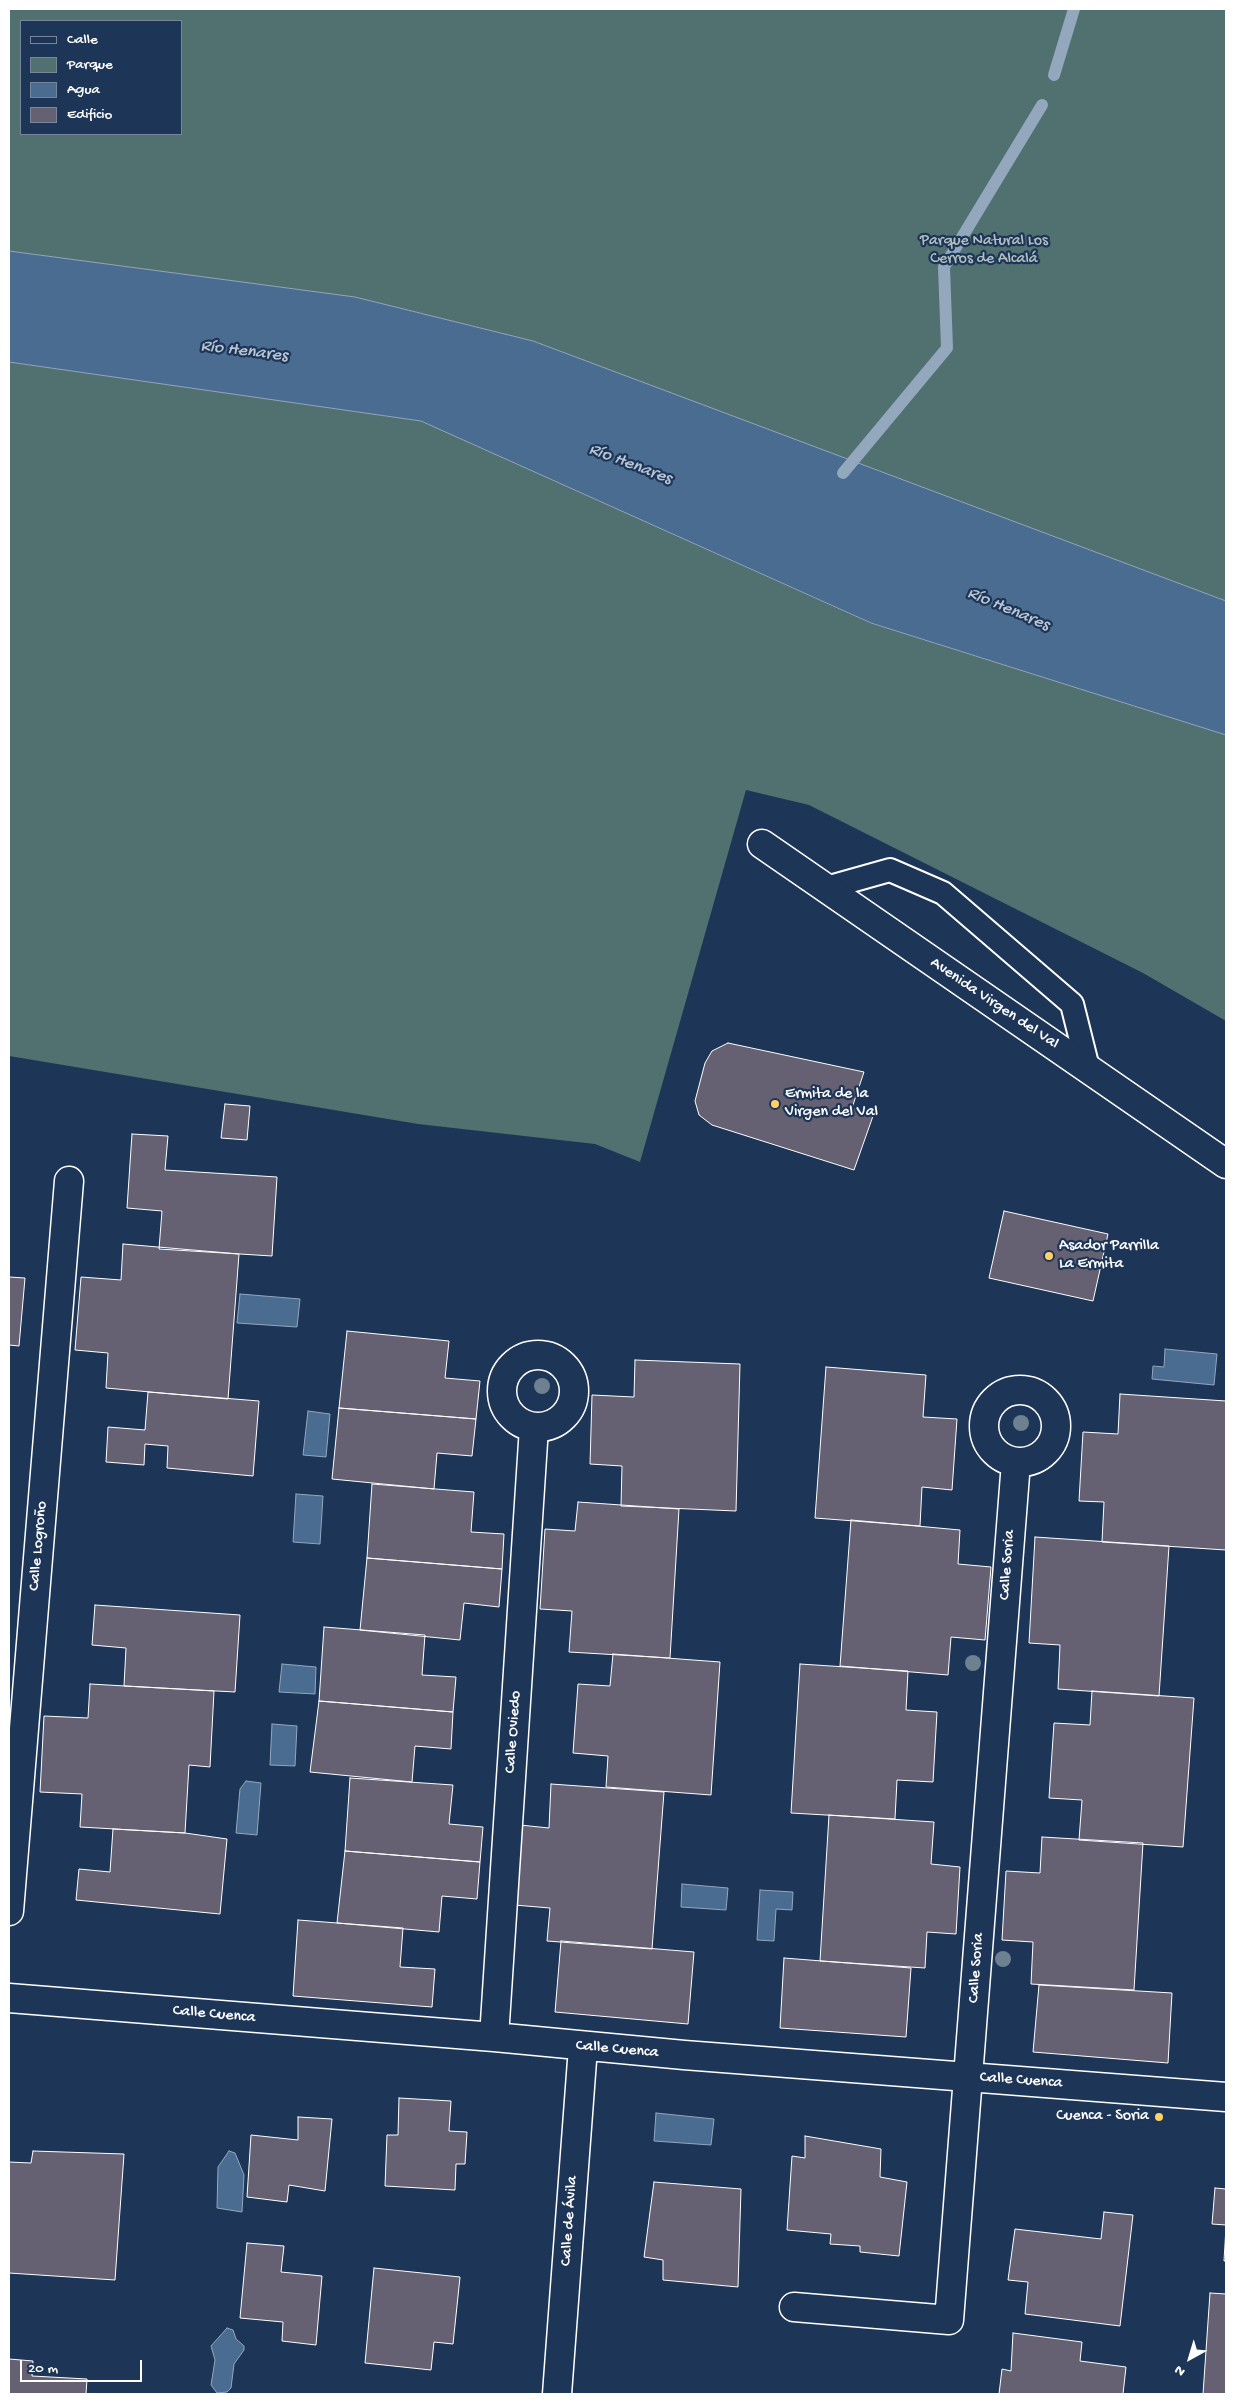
<!DOCTYPE html>
<meta charset="utf-8">
<style>
body{margin:0}
#map{position:relative;width:1235px;height:2403px;overflow:hidden;background:#1d3557;font-family:"Gochi Hand",sans-serif}
canvas{display:block}
.frame{position:absolute;inset:0;border:10px solid #fff;pointer-events:none}
.legend{position:absolute;left:20px;top:20px;width:162px;height:115px;box-sizing:border-box;background:#1d3557;border:1px solid #77869a;margin:0;padding:6px 9px;list-style:none;font-size:15px;color:#fff}
.legend li{display:flex;align-items:center;gap:10px;height:25px}
.legend b{width:25px;border:1px solid #77869a}
.north{position:absolute;left:1165px;top:2333px;width:50px;height:50px;-webkit-text-stroke:4px #1d3557;paint-order:stroke;rotate:219deg;font-size:14px;font-weight:700;line-height:20px;text-align:center;color:#fff}
.north::after{content:'';display:block;margin:auto;width:18px;height:22px;background:#fff;clip-path:polygon(50% 0,100% 100%,50% 72%,0 100%)}
.scale{position:absolute;left:20px;top:2360px;width:122px;height:22px;box-sizing:border-box;border:2px solid #fff;border-top:0;padding-left:6px;font-size:15px;line-height:18px;white-space:nowrap;color:#fff;-webkit-text-stroke:4px #1d3557;paint-order:stroke}
</style>
<div id="map">
<canvas width="1235" height="2403"></canvas>
<div class="frame"></div>
<ul class="legend">
<li><b style="height:6px;background:#1d3557"></b>Calle</li>
<li><b style="height:14px;background:#517070"></b>Parque</li>
<li><b style="height:14px;background:#4b6c91"></b>Agua</li>
<li><b style="height:14px;background:#666172"></b>Edificio</li>
</ul>
<div class="north">N</div>
<div class="scale">20 m</div>
</div>
<script>
const g = document.querySelector('canvas').getContext('2d');
g.lineJoin = 'round';
function fill(path, color) {
  g.fillStyle = color;
  g.fill(path, 'evenodd');
}
function toPath(rows) {
  const path = new Path2D();
  for (const r of rows) {
    if (r.length === 3) {
      path.moveTo(r[0] + r[2], r[1]);
      path.arc(r[0], r[1], r[2], 0, 2 * Math.PI);
      continue;
    }
    path.moveTo(r[0], r[1]);
    for (let i = 2; i < r.length; i += 2) path.lineTo(r[i], r[i + 1]);
  }
  return path;
}
function strokePath(path, color, width, dash) {
  g.strokeStyle = color;
  g.lineWidth = width;
  g.lineCap = dash ? 'butt' : 'round';
  g.setLineDash(dash || []);
  g.stroke(path);
}
function drawText(font, color, halo, rows, align = 'center') {
  g.font = font + ' "Gochi Hand",sans-serif';
  g.lineWidth = 4.5;
  g.setLineDash([]);
  g.textBaseline = 'middle';
  g.strokeStyle = halo;
  g.fillStyle = color;
  for (const [text, x, y, turn = 0] of rows) {
    g.save();
    g.translate(x, y);
    g.rotate((+turn || 0) * Math.PI / 180);
    g.textAlign = isNaN(turn) ? turn : align;
    if (halo) g.strokeText(text, 0, 0);
    g.fillText(text, 0, 0);
    g.restore();
  }
}
fill(toPath([
 [9,9,1226,9,1226,601,533,341,355,297,9,251],
 [21,21,181,21,181,134,21,134],
 [9,362,421,421,870,623,1226,735,1226,1021,1143,973,809,805,746,790,640,1162,595,1144,418,1124,9,1056]
]), '#517070');
const water = toPath([
 [9,251,355,297,533,341,1226,601,1226,735,871,623,421,421,9,362,9,251],
 [240,1294,300,1299,297,1327,237,1323,240,1294],
 [1165,1349,1217,1354,1214,1385,1152,1379,1153,1366,1164,1367,1165,1349],
 [308,1411,330,1414,326,1457,303,1455,308,1411],
 [296,1494,323,1496,320,1544,293,1542,296,1494],
 [282,1664,316,1667,315,1694,279,1692,282,1664],
 [272,1724,297,1726,295,1766,270,1765,272,1724],
 [246,1781,261,1783,257,1835,236,1833,240,1789,246,1781],
 [682,1884,728,1888,726,1910,681,1907,682,1884],
 [760,1890,793,1892,792,1910,776,1909,774,1941,757,1940,760,1890],
 [656,2113,714,2119,711,2145,654,2141,656,2113],
 [229,2151,235,2153,244,2175,242,2212,217,2208,218,2167,229,2151],
 [227,2328,233,2330,236,2339,244,2346,244,2350,234,2364,231,2388,227,2392,217,2393,211,2385,215,2360,211,2346,227,2328]
]);
fill(water, '#4b6c91');
strokePath(water, '#93a7bd', 1);
strokePath(toPath([
 [1054,75,1074,9],
 [843,473,947,348,944,267,1042,105]
]), '#93a7bd', 12);
const building = toPath([
 [728,1043,864,1072,852,1108,873,1116,854,1170,712,1125,699,1115,695,1101,705,1063,712,1051,728,1043],
 [225,1104,250,1106,247,1140,221,1138,225,1104],
 [132,1134,168,1136,165,1170,277,1177,272,1256,159,1249,162,1211,127,1208,132,1134],
 [1004,1211,1108,1234,1093,1301,989,1278,1004,1211],
 [123,1244,239,1254,228,1399,106,1388,108,1353,75,1350,81,1277,121,1280,123,1244],
 [9,1277,25,1278,19,1346,9,1345,9,1277],
 [347,1331,449,1341,445,1378,480,1381,476,1419,339,1408,347,1331],
 [635,1360,740,1364,736,1511,621,1506,622,1466,590,1464,592,1395,634,1397,635,1360],
 [826,1367,926,1375,923,1417,957,1419,952,1490,922,1487,920,1526,815,1518,826,1367],
 [148,1392,259,1401,253,1476,167,1468,168,1446,145,1444,144,1465,106,1462,108,1427,145,1430,148,1392],
 [1120,1394,1226,1401,1226,1550,1102,1542,1104,1502,1079,1501,1083,1432,1118,1434,1120,1394],
 [339,1408,476,1419,472,1456,437,1453,434,1489,332,1479,339,1408],
 [372,1484,474,1492,471,1532,504,1534,502,1569,367,1558,372,1484],
 [578,1502,679,1509,670,1658,569,1652,572,1611,540,1609,545,1529,575,1531,578,1502],
 [851,1520,960,1530,958,1564,991,1567,985,1640,951,1637,948,1675,840,1666,851,1520],
 [1035,1537,1169,1546,1159,1696,1058,1689,1060,1645,1029,1643,1035,1537],
 [367,1558,502,1569,499,1607,464,1603,460,1640,360,1630,367,1558],
 [95,1605,240,1615,235,1692,124,1686,126,1648,92,1645,95,1605],
 [324,1627,425,1635,422,1675,456,1677,453,1712,319,1701,324,1627],
 [613,1654,720,1662,711,1795,606,1787,608,1756,573,1753,578,1684,610,1686,613,1654],
 [800,1664,908,1671,906,1710,937,1712,933,1782,897,1780,895,1819,791,1813,800,1664],
 [90,1684,214,1691,210,1767,189,1765,185,1833,80,1827,82,1794,40,1792,44,1716,88,1718,90,1684],
 [1092,1691,1194,1698,1183,1847,1079,1840,1082,1800,1049,1798,1054,1723,1090,1725,1092,1691],
 [319,1701,453,1712,451,1749,415,1746,412,1782,310,1772,319,1701],
 [350,1778,453,1785,449,1824,483,1827,480,1862,345,1851,350,1778],
 [551,1784,664,1792,652,1949,547,1941,550,1908,514,1905,520,1825,549,1828,551,1784],
 [829,1815,934,1822,931,1864,960,1867,956,1934,927,1932,925,1968,820,1961,829,1815],
 [113,1829,185,1833,227,1839,220,1914,76,1900,79,1869,110,1872,113,1829],
 [1042,1837,1143,1843,1134,1990,1031,1984,1033,1942,1002,1940,1006,1871,1040,1873,1042,1837],
 [345,1851,480,1862,477,1899,442,1896,439,1932,337,1923,345,1851],
 [298,1920,403,1928,400,1967,435,1969,432,2007,293,1996,298,1920],
 [561,1941,694,1952,688,2024,555,2012,561,1941],
 [784,1958,911,1968,906,2037,780,2028,784,1958],
 [1039,1985,1172,1993,1168,2063,1033,2052,1039,1985],
 [399,2098,451,2101,449,2131,467,2132,465,2164,456,2164,455,2190,385,2186,387,2135,398,2135,399,2098],
 [298,2117,332,2119,325,2191,289,2185,287,2202,247,2197,251,2135,298,2140,298,2117],
 [805,2136,881,2149,880,2177,907,2182,899,2256,860,2252,860,2246,830,2244,831,2234,787,2230,792,2156,805,2158,805,2136],
 [33,2151,124,2154,115,2280,9,2273,9,2162,31,2163,33,2151],
 [654,2182,741,2189,738,2287,663,2280,663,2260,644,2257,654,2182],
 [1215,2188,1226,2189,1226,2225,1212,2224,1215,2188],
 [1104,2212,1133,2215,1120,2326,1025,2314,1028,2282,1008,2280,1015,2229,1101,2239,1104,2212],
 [1226,2227,1226,2261,1224,2261,1226,2227],
 [247,2243,284,2246,281,2272,322,2276,316,2345,282,2341,283,2322,240,2318,247,2243],
 [374,2268,460,2277,453,2344,434,2342,431,2370,365,2363,374,2268],
 [1210,2293,1226,2294,1226,2394,1203,2394,1210,2293],
 [1013,2333,1082,2342,1080,2361,1126,2367,1123,2394,999,2394,1002,2369,1011,2371,1013,2333],
 [9,2359,33,2361,32,2376,87,2379,86,2394,9,2394,9,2359]
]);
fill(building, '#666172');
strokePath(building, '#fff', 1);
const service = toPath([
 [826,888,890,870,943,893,1072,1004,1088,1068]
]);
const minor = toPath([
 [762,844,1226,1164],
 [538,1391,36],
 [1020,1426,36],
 [9,1911,69,1181],
 [9,1998,494,2037,684,2055,1226,2097],
 [494,2037,534,1427],
 [794,2307,949,2320,1016,1462],
 [557,2394,583,2047]
]);
strokePath(service, '#fff', 26);
strokePath(minor, '#fff', 31);
strokePath(service, '#1d3557', 22);
strokePath(minor, '#1d3557', 28);
g.fillStyle = '#6e8190';
for (const [x, y] of [
 [542,1386],
 [1021,1423],
 [973,1663],
 [1003,1959]
]) {
  g.beginPath();
  g.arc(x, y, 8, 0, 2 * Math.PI);
  g.fill();
}
for (const [x, y, r, color] of [
 [775,1104,5,"#ffd166"],
 [1049,1256,5,"#ffd166"],
 [1159,2117,5,"#ffd166"]
]) {
  const dot = new Path2D();
  dot.arc(x, y, r, 0, 2 * Math.PI);
  g.fillStyle = color;
  g.fill(dot);
  strokePath(dot, '#1d3557', 2);
}
drawText('16px', '#b1bfbf', '#1d3557', [
 ["Parque Natural Los",984,242],
 ["Cerros de Alcalá",984,260]
]);
drawText('16px', '#fff', '#1d3557', [
 ["Avenida Virgen del Val",994,1004,34],
 ["Calle Logroño",39,1546,-85],
 ["Calle Soria",1008,1565,-86],
 ["Calle Oviedo",514,1732,-86],
 ["Calle Soria",977,1968,-86],
 ["Calle Cuenca",214,2015,5],
 ["Calle Cuenca",617,2050,5],
 ["Calle Cuenca",1021,2081,4],
 ["Calle de Ávila",570,2221,-86]
]);
drawText('16px', '#fff', '#1d3557', [
 ["Ermita de la",785,1095],
 ["Virgen del Val",785,1113],
 ["Asador Parrilla",1059,1247],
 ["La Ermita",1059,1265],
 ["Cuenca - Soria",1149,2117,"right"]
], 'left');
drawText('italic 18px', '#b7c4d3', '#1d3557', [
 ["Río Henares",244,352,7],
 ["Río Henares",630,465,21],
 ["Río Henares",1008,610,23]
]);
</script>
